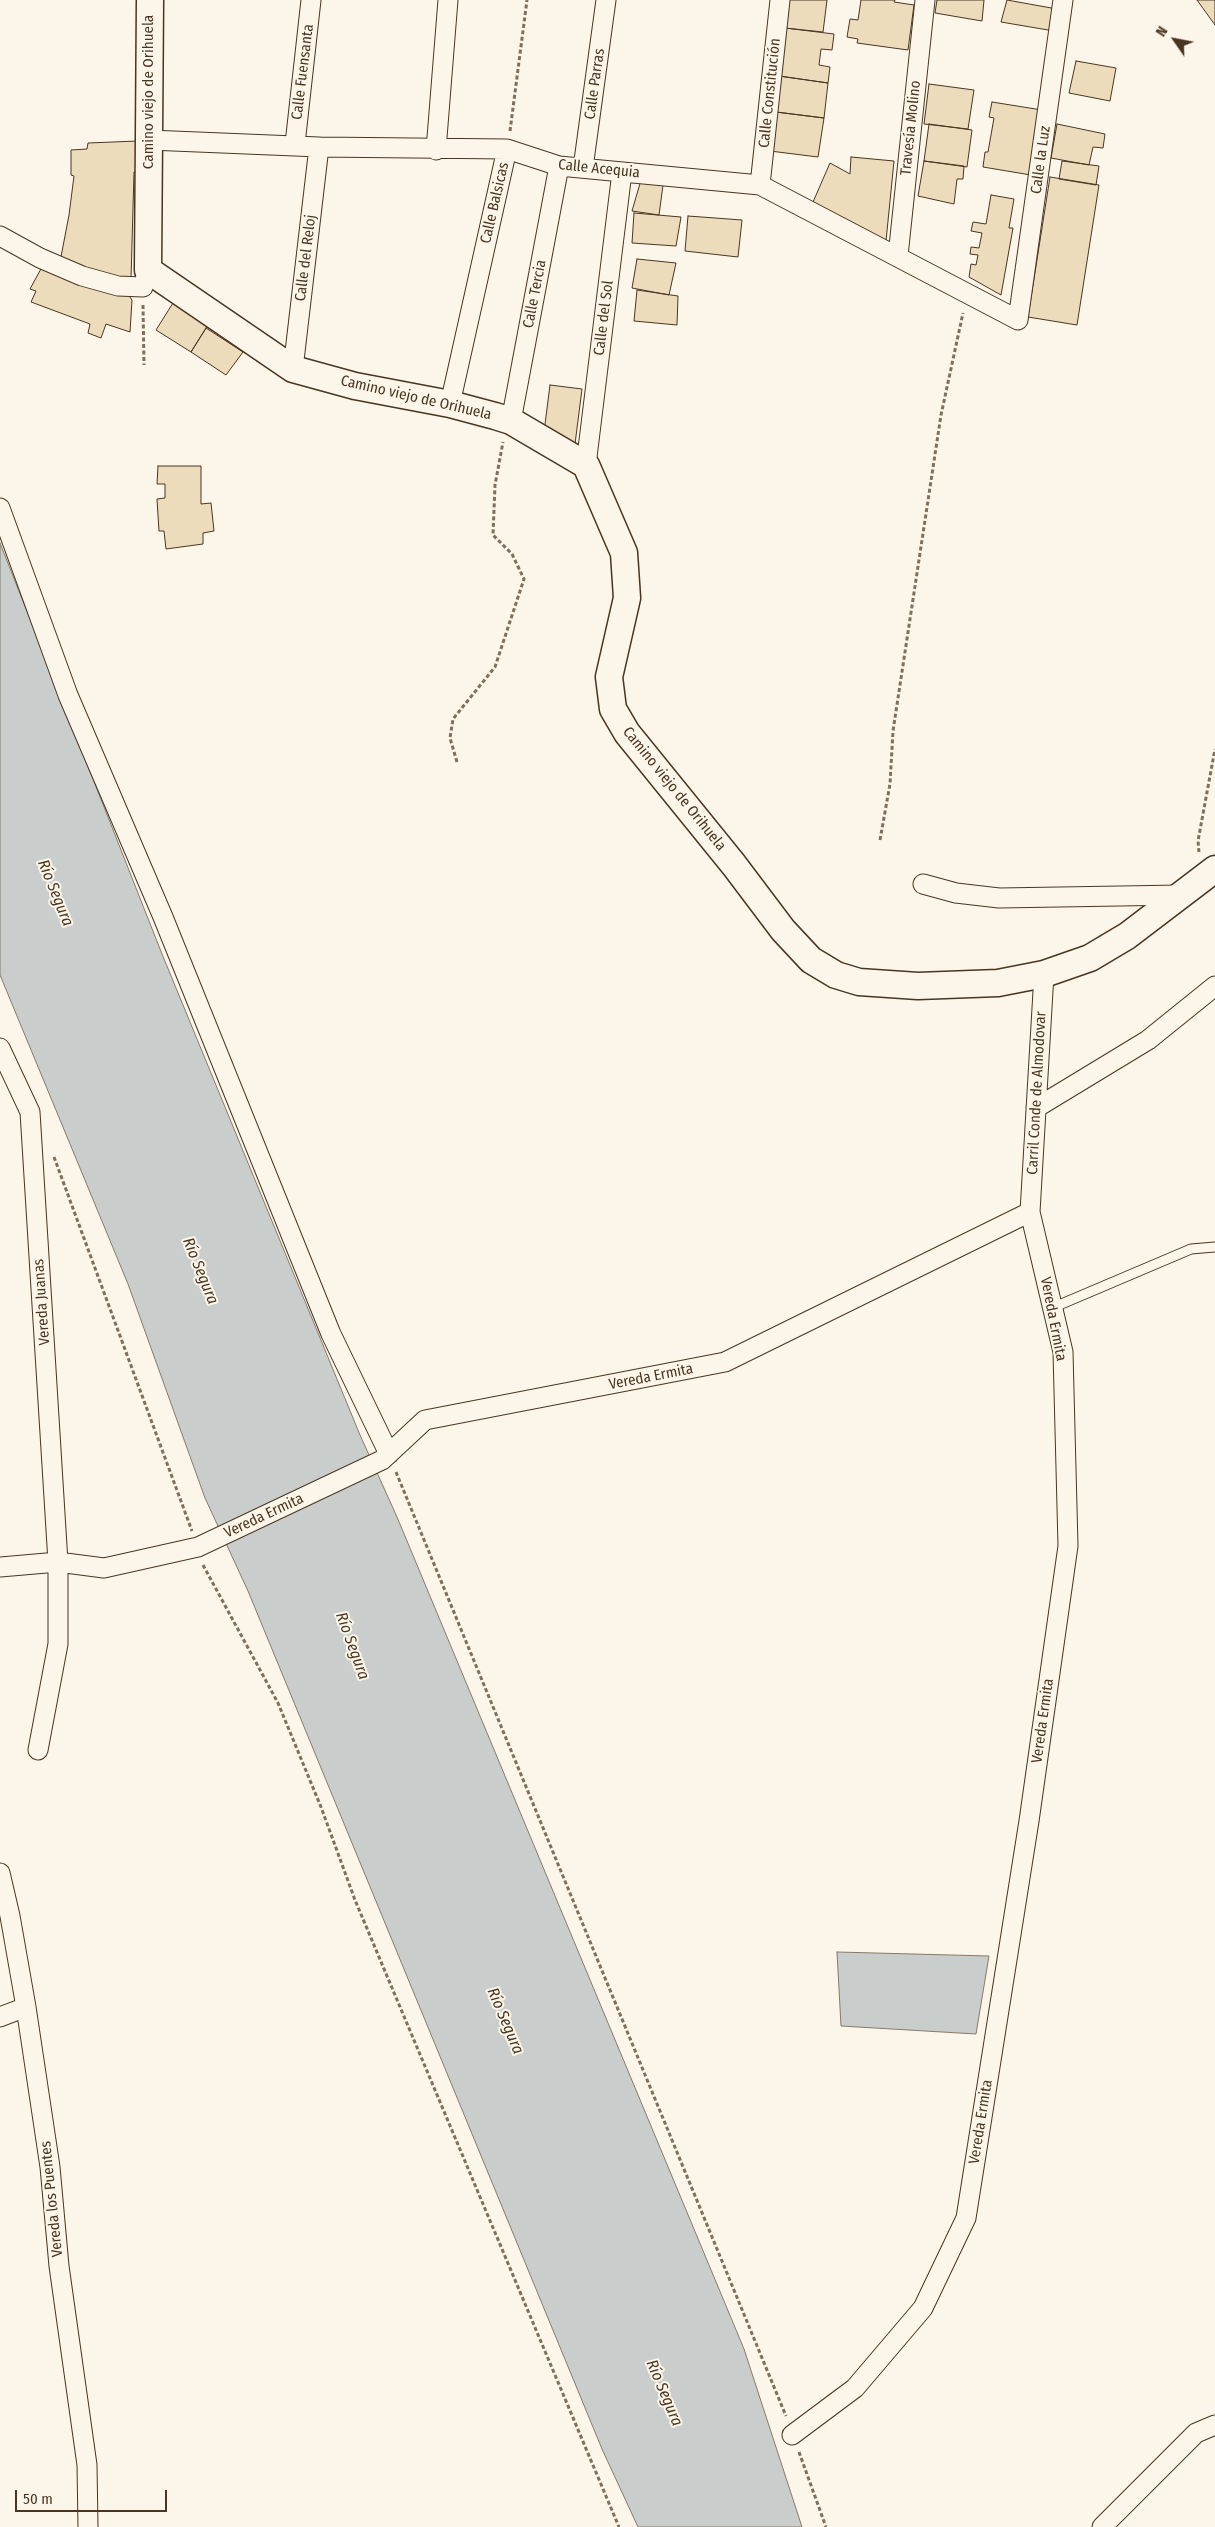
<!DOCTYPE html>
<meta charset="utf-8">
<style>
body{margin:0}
#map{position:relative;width:1215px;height:2527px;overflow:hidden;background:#fbf6e9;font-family:"Fira Sans Condensed",sans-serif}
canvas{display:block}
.north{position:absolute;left:1150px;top:15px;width:50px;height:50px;-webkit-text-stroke:4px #fbf6e9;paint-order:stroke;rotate:303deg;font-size:14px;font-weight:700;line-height:20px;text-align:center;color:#4a3520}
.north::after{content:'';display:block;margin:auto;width:18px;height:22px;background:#4a3520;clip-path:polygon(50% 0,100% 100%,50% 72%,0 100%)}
.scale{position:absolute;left:15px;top:2490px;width:152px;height:22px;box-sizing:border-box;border:2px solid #4a3520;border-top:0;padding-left:6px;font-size:15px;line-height:18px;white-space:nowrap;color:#4a3520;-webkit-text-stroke:4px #fbf6e9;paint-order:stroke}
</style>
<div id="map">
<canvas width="1215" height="2527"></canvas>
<div class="north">N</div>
<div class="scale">50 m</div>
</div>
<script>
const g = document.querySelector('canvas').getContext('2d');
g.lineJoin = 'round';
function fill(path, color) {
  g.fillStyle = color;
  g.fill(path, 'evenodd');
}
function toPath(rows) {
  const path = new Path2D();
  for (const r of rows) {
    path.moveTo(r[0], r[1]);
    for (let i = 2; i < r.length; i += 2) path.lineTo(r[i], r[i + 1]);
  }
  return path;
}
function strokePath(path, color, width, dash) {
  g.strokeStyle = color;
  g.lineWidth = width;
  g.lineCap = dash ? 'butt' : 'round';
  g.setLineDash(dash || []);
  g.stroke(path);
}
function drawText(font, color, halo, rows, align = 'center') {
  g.font = font + ' "Fira Sans Condensed",sans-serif';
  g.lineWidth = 4;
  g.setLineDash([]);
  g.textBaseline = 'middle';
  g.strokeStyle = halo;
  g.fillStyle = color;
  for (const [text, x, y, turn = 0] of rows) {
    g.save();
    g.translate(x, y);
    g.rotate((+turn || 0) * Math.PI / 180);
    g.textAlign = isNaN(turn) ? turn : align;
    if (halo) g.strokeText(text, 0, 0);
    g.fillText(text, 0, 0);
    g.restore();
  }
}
const water = toPath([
 [0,543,162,954,360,1435,397,1517,744,2349,802,2527,638,2527,602,2449,248,1591,205,1498,128,1284,0,975,0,543],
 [837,1952,989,1956,976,2034,841,2026,837,1952]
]);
fill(water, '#c9cecd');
strokePath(water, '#887966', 1);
const building = toPath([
 [788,0,827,0,823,32,785,28,788,0],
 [861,0,895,0,894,2,914,5,908,50,857,43,858,39,847,37,850,19,858,20,861,0],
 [937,0,984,0,982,21,935,13,937,0],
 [1007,0,1057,9,1054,31,1001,22,1007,0],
 [1197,0,1215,0,1215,25,1197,0],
 [785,28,834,34,832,50,821,49,819,65,830,67,828,83,779,76,785,28],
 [1076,61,1116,68,1110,101,1069,93,1076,61],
 [779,76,828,83,824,118,776,112,779,76],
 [929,84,974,90,968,129,924,124,929,84],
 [992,102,1042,110,1031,175,983,167,985,152,988,152,994,118,989,117,992,102],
 [776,112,824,118,818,157,770,151,776,112],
 [929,124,972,130,967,167,924,161,929,124],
 [1057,124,1105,134,1103,148,1093,147,1089,165,1051,158,1057,124],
 [138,141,137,172,134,172,131,279,83,273,60,262,69,215,74,176,71,175,71,150,87,149,88,143,138,141],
 [851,157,894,161,886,241,813,202,830,163,850,174,851,157],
 [924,161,964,166,963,179,957,179,954,204,918,196,924,161],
 [1062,161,1099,166,1096,185,1059,179,1062,161],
 [1050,177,1099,185,1077,325,1028,317,1050,177],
 [641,180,663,185,659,215,632,211,641,180],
 [991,195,1014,199,1009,228,1013,228,1001,295,969,277,971,264,976,265,978,255,970,254,971,247,979,248,982,233,971,231,973,222,986,224,991,195],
 [634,213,681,217,676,246,632,243,634,213],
 [688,216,742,220,738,257,685,251,688,216],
 [637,259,676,263,669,295,632,288,637,259],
 [42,267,125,290,132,300,130,332,106,324,101,338,88,333,90,324,31,302,36,291,30,289,42,267],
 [637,290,678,296,677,325,634,321,637,290],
 [173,303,208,325,191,352,156,330,173,303],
 [206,328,243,352,226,375,191,352,206,328],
 [550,385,582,389,575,444,544,432,550,385],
 [158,466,201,466,201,504,211,503,214,531,203,533,203,544,166,549,164,531,159,531,157,499,165,498,165,484,157,484,158,466]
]);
fill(building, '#ecdcbc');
strokePath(building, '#4a3520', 1);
const lane = toPath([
 [1052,1308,1191,1249,1215,1247]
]);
const street = toPath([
 [149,140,319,147,507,149,559,166,760,185,1018,320,1063,0],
 [295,144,311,0],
 [436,150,448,0],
 [583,168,606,0],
 [760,185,780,0],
 [0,236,40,258,82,276,118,286,143,287,148,270],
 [898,256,925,0],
 [293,369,319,147],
 [450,404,507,149],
 [511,421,559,166],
 [586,465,622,172],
 [0,508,68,695,163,917,331,1334,389,1454],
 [923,884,956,893,999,898,1181,895],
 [0,1048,30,1112,58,1562,58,1644,38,1750],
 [1036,1108,1148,1040,1215,986],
 [0,1567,58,1562,104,1568,198,1547,382,1460,425,1420,725,1362,1030,1212],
 [0,1873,10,1916,26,2007,50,2167,59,2266,87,2465,88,2527],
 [0,2017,26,2007],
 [792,2435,855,2388,923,2308,966,2218,1029,1821,1068,1546,1063,1352,1030,1212,1044,974],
 [1102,2527,1196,2433,1215,2425]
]);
const secondary = toPath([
 [150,0,148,270,293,369,355,386,450,404,495,416,511,421,586,465,624,553,627,598,609,677,613,709,627,733,734,865,783,930,811,960,836,975,859,982,918,986,998,983,1044,974,1090,958,1127,936,1215,869]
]);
strokePath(lane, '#4a3520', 11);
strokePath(street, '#4a3520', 21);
strokePath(secondary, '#4a3520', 29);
strokePath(toPath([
 [510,131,527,0],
 [143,305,144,365],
 [457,762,450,738,453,719,495,667,524,579,512,554,493,535,495,485,503,442],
 [880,840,890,784,893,731,941,415,963,313],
 [1199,852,1198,841,1215,749],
 [54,1157,192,1531],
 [396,1472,786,2416],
 [203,1565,278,1703,321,1807,355,1900,619,2527],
 [799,2452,826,2527]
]), '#7f6f5c', 3, [4, 2.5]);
strokePath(lane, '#fbf6e9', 9);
strokePath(street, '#fbf6e9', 19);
strokePath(secondary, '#fbf6e9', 26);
drawText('15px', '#4a3520', '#fbf6e9', [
 ["Calle Fuensanta",303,72,-83],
 ["Calle Parras",595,84,-82],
 ["Camino viejo de Orihuela",149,92,-90],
 ["Calle Constitución",770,93,-84],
 ["Travesía Molino",911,128,-84],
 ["Calle la Luz",1041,160,-82],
 ["Calle Acequia",599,169,6],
 ["Calle Balsicas",495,203,-77],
 ["Calle del Reloj",306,258,-83],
 ["Calle Tercia",535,294,-79],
 ["Calle del Sol",604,318,-83],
 ["Camino viejo de Orihuela",416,398,13],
 ["Camino viejo de Orihuela",674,789,51],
 ["Carril Conde de Almodovar",1037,1093,-87],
 ["Vereda Juanas",42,1302,-94],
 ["Vereda Ermita",1053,1319,79],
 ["Vereda Ermita",651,1377,-11],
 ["Vereda Ermita",264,1516,-25],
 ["Vereda Ermita",1043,1721,-82],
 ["Vereda Ermita",981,2122,-81],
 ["Vereda los Puentes",52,2199,-96]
]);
drawText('italic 16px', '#4a3520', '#fbf6e9', [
 ["Río Segura",55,893,68],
 ["Río Segura",200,1271,68],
 ["Río Segura",352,1646,70],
 ["Río Segura",505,2021,67],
 ["Río Segura",664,2393,67]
]);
</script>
